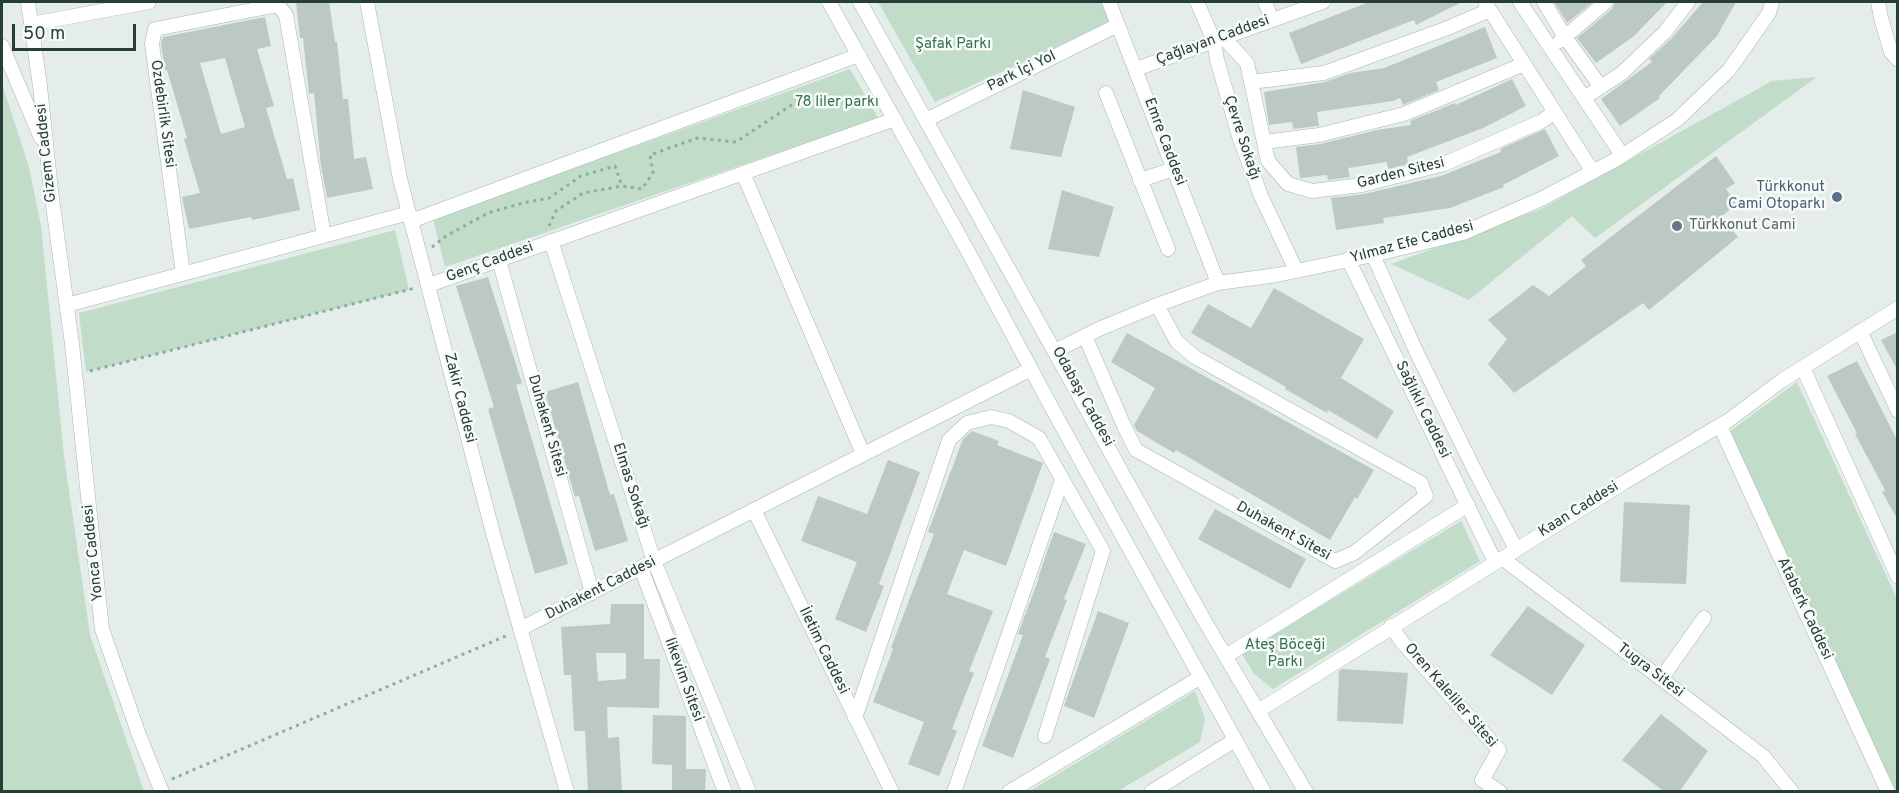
<!DOCTYPE html>
<meta charset="utf-8">
<style>
body{margin:0}
#map{position:relative;width:1899px;height:793px;overflow:hidden;background:#e5edea;font-family:Overpass,sans-serif}
canvas{display:block}
.frame{position:absolute;inset:0;border:3px solid #263d38;pointer-events:none}
.scale{position:absolute;left:12px;top:24px;width:124px;height:27px;box-sizing:border-box;border:3px solid #263d38;border-top:0;padding-left:8px;font-size:18px;line-height:21px;white-space:nowrap;color:#263d38;-webkit-text-stroke:4px #f6faf8;paint-order:stroke}
</style>
<div id="map">
<canvas width="1899" height="793"></canvas>
<div class="frame"></div>
<div class="scale">50 m</div>
</div>
<script>
const g = document.querySelector('canvas').getContext('2d');
g.lineJoin = 'round';
function fill(path, color) {
  g.fillStyle = color;
  g.fill(path, 'evenodd');
}
function toPath(rows) {
  const path = new Path2D();
  for (const r of rows) {
    path.moveTo(r[0], r[1]);
    for (let i = 2; i < r.length; i += 2) path.lineTo(r[i], r[i + 1]);
  }
  return path;
}
function strokePath(path, color, width, dash) {
  g.strokeStyle = color;
  g.lineWidth = width;
  g.lineCap = dash ? 'butt' : 'round';
  g.setLineDash(dash || []);
  g.stroke(path);
}
function drawText(font, color, halo, rows, align = 'center') {
  g.font = font + ' Overpass,sans-serif';
  g.lineWidth = 5;
  g.setLineDash([]);
  g.textBaseline = 'middle';
  g.strokeStyle = halo;
  g.fillStyle = color;
  for (const [text, x, y, turn = 0] of rows) {
    g.save();
    g.translate(x, y);
    g.rotate((+turn || 0) * Math.PI / 180);
    g.textAlign = isNaN(turn) ? turn : align;
    if (halo) g.strokeText(text, 0, 0);
    g.fillText(text, 0, 0);
    g.restore();
  }
}
fill(toPath([
 [878,2,1102,2,1110,23,935,102],
 [850,69,878,118,445,267,433,219],
 [1817,77,1595,238,1572,216,1469,300,1391,264,1541,209,1772,81],
 [2,84,29,167,41,226,64,456,90,635,144,791,2,791],
 [395,230,409,290,86,372,79,313],
 [1797,382,1897,599,1897,791,1889,791,1730,431],
 [1461,521,1480,561,1273,689,1254,674,1242,654],
 [1195,691,1205,719,1200,742,1118,791,1030,791]
]), '#c1dcc9');
fill(toPath([
 [296,2,329,2,335,42,337,42,343,99,348,99,354,159,366,157,373,189,327,198,321,166,314,93,309,94,303,38,300,38],
 [1369,2,1462,2,1416,25,1414,20,1301,64,1289,33],
 [1554,2,1593,2,1567,23],
 [1615,2,1667,2,1634,36,1596,63,1577,38,1612,9],
 [1703,2,1736,2,1717,36,1659,96,1660,98,1620,126,1601,99,1652,62,1649,59,1671,39],
 [265,17,271,46,257,49,274,106,266,108,287,179,293,178,300,210,252,220,251,217,189,229,182,197,200,193,184,139,187,138,167,70,165,70,161,44,163,37],
 [225,58,245,127,221,134,200,63],
 [1485,27,1497,58,1436,82,1439,90,1403,105,1400,98,1393,101,1317,112,1319,126,1317,126,1293,129,1292,122,1269,125,1264,92,1325,82,1350,73,1384,68],
 [1512,79,1526,106,1483,128,1407,157,1408,164,1388,169,1387,162,1348,168,1350,177,1328,180,1327,175,1300,178,1296,147,1320,144,1377,130,1411,125,1410,121,1455,103,1456,105],
 [1023,90,1075,107,1061,157,1010,149],
 [1545,129,1559,156,1503,185,1504,187,1450,208,1383,218,1384,223,1336,230,1331,198,1364,194,1441,176,1501,152,1500,149],
 [1716,156,1735,183,1726,189,1737,204,1722,216,1738,237,1649,310,1643,303,1514,393,1488,364,1507,339,1488,320,1533,285,1549,296,1586,266,1581,260],
 [1062,190,1114,207,1099,257,1048,249],
 [488,277,522,383,516,385,568,564,535,574,488,409,494,407,456,286],
 [1274,288,1364,339,1341,378,1394,411,1377,439,1328,410,1327,413,1285,389,1286,387,1191,333,1208,304,1251,328],
 [1898,332,1898,371,1881,340],
 [1127,333,1374,470,1357,499,1355,497,1330,540,1176,450,1174,453,1137,431,1134,425,1155,388,1111,362],
 [1857,361,1898,442,1898,520,1882,492,1885,490,1855,434,1857,433,1827,376],
 [578,382,610,495,614,494,628,541,595,551,579,496,575,497,545,392],
 [972,431,999,441,997,445,1043,463,1006,566,964,550,947,594,993,611,969,671,974,673,952,729,957,731,939,776,908,764,924,722,873,702,893,649,891,648,934,534,928,532,963,439],
 [888,460,920,472,879,584,884,586,866,632,835,619,857,562,801,541,818,496,867,514],
 [1624,502,1690,505,1686,584,1620,582],
 [1215,509,1306,559,1290,589,1198,539],
 [1054,532,1086,544,1064,599,1067,600,1045,657,1050,659,1013,758,982,746,1023,635,1018,634,1039,578,1038,578],
 [611,604,644,604,644,659,660,659,659,708,607,707,608,738,619,737,622,792,588,792,585,731,574,731,571,675,564,675,561,627,610,624],
 [596,653,626,653,626,679,598,681],
 [1528,606,1585,645,1552,695,1490,655],
 [1098,611,1129,623,1094,718,1064,706],
 [1342,669,1408,673,1403,724,1337,721,1339,671],
 [1661,714,1708,751,1679,792,1665,792,1622,760],
 [653,715,686,716,686,769,706,769,705,792,672,792,672,765,652,764]
]), '#bbc8c3');
const minor = toPath([
 [28,2,40,86,51,191,72,344,102,629,139,735,162,792],
 [367,2,400,179,494,537,567,792],
 [829,2,965,246,1060,423,1264,792],
 [860,2,1204,620,1306,792],
 [1109,2,1218,283],
 [1197,2,1214,41,1217,60,1239,136,1261,196,1296,270],
 [1265,2,1272,20],
 [1520,2,1622,155],
 [1544,2,1565,37,1601,87],
 [1878,2,1881,18,1891,52,1898,60],
 [1486,4,1593,172],
 [31,24,149,2],
 [1223,37,1247,63,1268,161,1288,184,1312,191,1362,185,1444,164,1542,121,1554,112],
 [1560,41,1606,2],
 [2,46,41,138],
 [1136,69,1323,2],
 [1251,82,1324,73,1445,29,1490,10],
 [1106,93,1168,249],
 [1584,98,1622,73,1665,32,1688,2],
 [926,120,1118,25],
 [1264,142,1319,135,1404,114,1524,64],
 [743,173,863,454],
 [1140,180,1174,169],
 [411,221,859,55],
 [551,241,654,561,749,792],
 [1373,255,1416,351,1475,471,1516,549],
 [1348,259,1495,562],
 [499,260,592,593],
 [183,273,152,44,155,29,278,5,286,15,324,236],
 [429,285,895,119],
 [67,305,409,213],
 [1860,331,1898,411],
 [1085,336,1124,426,1136,450,1335,561,1354,553,1426,496,1421,483,1195,357,1177,342,1157,305],
 [1055,351,1099,329,1157,305,1218,283,1277,275,1373,255,1463,233,1541,199,1617,159,1677,120,1729,70,1769,13,1772,2],
 [1803,368,1898,577],
 [1720,426,1888,792],
 [754,510,892,792],
 [1502,558,1763,756,1792,792],
 [641,568,725,792],
 [1391,626,1402,642,1499,750,1482,780,1500,792],
 [520,629,1031,369],
 [1226,656,1468,505],
 [1661,679,1704,618],
 [1258,711,1623,483,1729,420,1781,381,1898,308],
 [855,718,949,440,967,423,991,417,1009,421,1039,438,1103,551,1045,736],
 [954,792,1062,480],
 [1009,792,1201,677],
 [1151,792,1235,740]
]);
strokePath(minor, '#a8b5b1', 15);
strokePath(toPath([
 [549,226,556,211,583,193,622,186,642,189,653,173,650,155,697,138,736,142,802,98,822,102],
 [432,247,446,236,488,213,523,203,549,198,581,176,615,166,622,186],
 [90,371,415,288],
 [172,779,508,635]
]), '#89aea3', 3, [3, 4.5]);
strokePath(minor, '#fff', 14);
for (const [x, y, r, color] of [
 [1837,197,6,"#5c6f8a"],
 [1677,226,6,"#6b7280"]
]) {
  const dot = new Path2D();
  dot.arc(x, y, r, 0, 2 * Math.PI);
  g.fillStyle = color;
  g.fill(dot);
  strokePath(dot, '#f6faf8', 2);
}
drawText('15px', '#263d38', '#f6faf8', [
 ["Çağlayan Caddesi",1213,41,-20],
 ["Park İçi Yol",1022,72,-26],
 ["Ozdebirlik Sitesi",162,114,82],
 ["Çevre Sokağı",1241,138,72],
 ["Emre Caddesi",1164,142,69],
 ["Gizem Caddesi",47,153,-96],
 ["Garden Sitesi",1401,174,-14],
 ["Yılmaz Efe Caddesi",1412,243,-15],
 ["Genç Caddesi",490,263,-20],
 ["Odabaşı Caddesi",1082,397,61],
 ["Zakir Caddesi",459,398,76],
 ["Sağlıklı Caddesi",1422,410,64],
 ["Duhakent Sitesi",546,426,74],
 ["Elmas Sokağı",630,486,72],
 ["Kaan Caddesi",1579,510,-32],
 ["Duhakent Sitesi",1283,532,29],
 ["Yonca Caddesi",94,553,-96],
 ["Duhakent Caddesi",601,589,-27],
 ["Ataberk Caddesi",1804,609,65],
 ["İletim Caddesi",823,651,64],
 ["Tugra Sitesi",1650,671,37],
 ["likevim Sitesi",683,680,70],
 ["Oren Kaleliler Sitesi",1450,696,49]
]);
drawText('15px', '#34714d', '#f6faf8', [
 ["Şafak Parkı",953,45],
 ["78 liler parkı",837,103],
 ["Ateş Böceği",1285,646],
 ["Parkı",1285,663]
]);
drawText('15px', '#4e5e75', '#f6faf8', [
 ["Türkkonut",1825,188],
 ["Cami Otoparkı",1825,205]
], 'right');
drawText('15px', '#5b616d', '#f6faf8', [
 ["Türkkonut Cami",1689,226]
], 'left');
</script>
